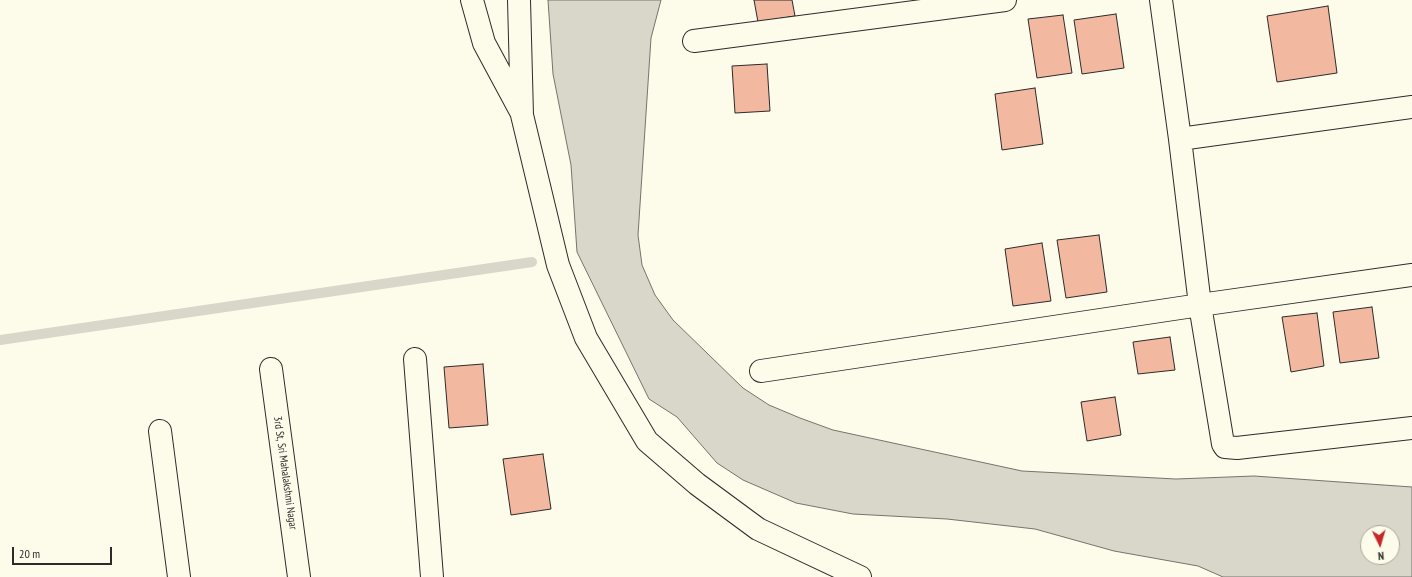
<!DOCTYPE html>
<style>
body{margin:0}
#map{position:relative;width:1412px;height:577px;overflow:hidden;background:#fdfbea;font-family:"PT Sans Narrow",sans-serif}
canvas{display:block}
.north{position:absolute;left:1360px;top:525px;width:40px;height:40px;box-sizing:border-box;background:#fdfbea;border:1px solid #a9a89e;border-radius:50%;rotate:175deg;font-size:11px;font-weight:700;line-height:16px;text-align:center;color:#2b2b2b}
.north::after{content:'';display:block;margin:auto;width:14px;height:18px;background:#c62828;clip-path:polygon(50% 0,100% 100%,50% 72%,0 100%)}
.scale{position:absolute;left:12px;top:547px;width:100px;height:18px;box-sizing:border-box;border:2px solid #2b2b2b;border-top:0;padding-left:5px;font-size:12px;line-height:14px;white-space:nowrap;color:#2b2b2b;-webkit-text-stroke:3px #fdfbea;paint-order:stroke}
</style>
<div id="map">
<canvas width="1412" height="577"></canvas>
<div class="north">N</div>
<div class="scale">20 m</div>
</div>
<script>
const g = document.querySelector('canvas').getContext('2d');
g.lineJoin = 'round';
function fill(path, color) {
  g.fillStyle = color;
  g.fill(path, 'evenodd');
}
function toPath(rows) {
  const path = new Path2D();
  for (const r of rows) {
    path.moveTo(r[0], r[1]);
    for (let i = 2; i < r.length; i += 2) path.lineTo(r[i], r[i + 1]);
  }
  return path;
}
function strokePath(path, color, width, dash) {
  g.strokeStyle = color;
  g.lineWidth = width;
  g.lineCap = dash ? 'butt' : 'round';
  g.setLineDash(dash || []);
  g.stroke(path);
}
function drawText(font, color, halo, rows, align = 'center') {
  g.font = font + ' "PT Sans Narrow",sans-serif';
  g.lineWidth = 3;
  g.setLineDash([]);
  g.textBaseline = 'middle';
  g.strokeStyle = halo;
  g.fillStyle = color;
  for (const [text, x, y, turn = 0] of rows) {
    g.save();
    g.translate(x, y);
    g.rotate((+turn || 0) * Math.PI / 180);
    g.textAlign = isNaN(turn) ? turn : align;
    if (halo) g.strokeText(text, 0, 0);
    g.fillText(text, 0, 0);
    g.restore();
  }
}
const water = toPath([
 [548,0,661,0,651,38,638,235,642,265,655,295,673,320,743,388,769,405,800,418,833,430,1022,471,1176,479,1254,476,1412,487,1412,577,1223,577,1198,566,1114,551,1035,529,947,519,853,514,796,503,743,480,717,463,677,417,649,399,577,252,571,165,553,74,548,0],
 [1368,533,1392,533,1392,557,1368,557,1368,533]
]);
fill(water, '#d8d7c9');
strokePath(water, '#74746e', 1);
strokePath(toPath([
 [0,340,532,262]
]), '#d8d7c9', 10);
const building = toPath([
 [754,0,792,0,795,16,758,22,754,0],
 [1328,6,1337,73,1277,82,1267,16,1328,6],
 [1116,14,1124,68,1082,74,1074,20,1116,14],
 [1063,15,1072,73,1037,78,1028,19,1063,15],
 [767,64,770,111,735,113,732,66,767,64],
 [1035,88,1043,144,1002,150,995,94,1035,88],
 [1099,235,1107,292,1066,298,1057,240,1099,235],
 [1042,243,1051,301,1013,306,1005,249,1042,243],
 [1372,307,1379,358,1340,363,1333,312,1372,307],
 [1317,313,1324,366,1291,372,1282,317,1317,313],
 [1170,337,1175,370,1138,374,1133,342,1170,337],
 [483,364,488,425,449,428,444,367,483,364],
 [1115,397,1121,435,1087,441,1081,402,1115,397],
 [543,454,551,509,511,515,503,459,543,454]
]);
fill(building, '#f2b8a0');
strokePath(building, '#2b2b2b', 1);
const minor = toPath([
 [472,0,484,43,520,110],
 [519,0,522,115,558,265,586,338,647,441,697,484,758,529,860,577],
 [1161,0,1180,139,1200,305,1223,444,1225,447,1237,448,1412,428],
 [694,41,1005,0],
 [1180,139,1412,107],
 [415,359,432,577],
 [271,369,299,577],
 [761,371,1200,305,1412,275],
 [160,431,179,577]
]);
strokePath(minor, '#2b2b2b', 24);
strokePath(minor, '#fdfbea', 22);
drawText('11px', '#2b2b2b', '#fdfbea', [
 ["3rd St, Sri Mahalakshmi Nagar",285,473,82]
]);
</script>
